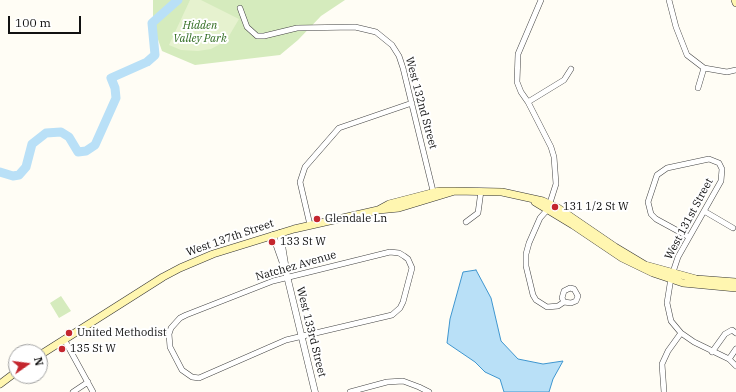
<!DOCTYPE html>
<style>
body{margin:0}
#map{position:relative;width:736px;height:392px;overflow:hidden;background:#fffdf5;font-family:"IBM Plex Serif",serif}
canvas{display:block}
.north{position:absolute;left:8px;top:344px;width:40px;height:40px;box-sizing:border-box;background:#fff;border:1px solid #a0a0a0;border-radius:50%;rotate:76deg;font-size:11px;font-weight:700;line-height:16px;text-align:center;color:#111}
.north::after{content:'';display:block;margin:auto;width:14px;height:18px;background:#c4262e;clip-path:polygon(50% 0,100% 100%,50% 72%,0 100%)}
.scale{position:absolute;left:8px;top:16px;width:73px;height:18px;box-sizing:border-box;border:2px solid #111;border-top:0;padding-left:5px;font-size:12px;line-height:14px;white-space:nowrap;color:#111;-webkit-text-stroke:3px #fff;paint-order:stroke}
</style>
<div id="map">
<canvas width="736" height="392"></canvas>
<div class="north">N</div>
<div class="scale">100 m</div>
</div>
<script>
const g = document.querySelector('canvas').getContext('2d');
g.lineJoin = 'round';
function fill(path, color) {
  g.fillStyle = color;
  g.fill(path, 'evenodd');
}
function toPath(rows) {
  const path = new Path2D();
  for (const r of rows) {
    path.moveTo(r[0], r[1]);
    for (let i = 2; i < r.length; i += 2) path.lineTo(r[i], r[i + 1]);
  }
  return path;
}
function strokePath(path, color, width, dash) {
  g.strokeStyle = color;
  g.lineWidth = width;
  g.lineCap = dash ? 'butt' : 'round';
  g.setLineDash(dash || []);
  g.stroke(path);
}
function drawText(font, color, halo, rows, align = 'center') {
  g.font = font + ' "IBM Plex Serif",serif';
  g.lineWidth = 4;
  g.setLineDash([]);
  g.textBaseline = 'middle';
  g.strokeStyle = halo;
  g.fillStyle = color;
  for (const [text, x, y, turn = 0] of rows) {
    g.save();
    g.translate(x, y);
    g.rotate((+turn || 0) * Math.PI / 180);
    g.textAlign = isNaN(turn) ? turn : align;
    if (halo) g.strokeText(text, 0, 0);
    g.fillText(text, 0, 0);
    g.restore();
  }
}
fill(toPath([
 [153,0,345,0,321,16,298,40,280,55,195,65,162,51,153,25],
 [61,296,71,311,59,318,50,303]
]), '#d5ebbd');
fill(toPath([
 [190,0,201,0,239,19,229,36,222,43,211,49,198,51,181,50,169,45]
]), '#e6f2cf');
const water = toPath([
 [476,270,491,298,501,341,518,359,543,364,563,361,553,379,549,392,504,392,500,379,485,372,475,362,447,343,450,319,463,272,476,270]
]);
fill(water, '#b9e0f7');
strokePath(water, '#3f96cf', 1);
strokePath(toPath([
 [0,172,13,176,19,175,26,167,32,144,46,133,61,132,69,137,78,152,86,151,95,145,116,98,115,88,111,78,147,62,155,55,152,23,178,0]
]), '#b9e0f7', 9);
const minor = toPath([
 [541,0,518,54,517,82,521,92,528,102,551,147,554,157,556,184,548,209,540,218,529,243,526,254,526,266,533,295,536,300,547,307,558,306,564,302,571,303,576,301,578,296,574,289,570,288,564,291,562,298,564,302],
 [669,0,676,27,687,55,704,68,727,72,736,70],
 [240,8,247,27,257,36,264,36,297,28,355,27,376,32,392,45,399,56,403,68,434,195],
 [698,88,704,68],
 [528,102,564,80,571,69],
 [704,211,733,228],
 [466,222,478,213,481,191],
 [310,225,300,182,305,167,339,128,412,103],
 [689,237,656,219,651,214,648,202,657,175,667,168,709,159,719,163,722,169,721,181,678,257,671,278,667,303,671,321,681,333,694,342,729,359,736,366],
 [390,252,399,253,404,256,408,259,412,268,403,302,400,308,392,315,286,340,199,378,192,377,182,370,170,347,169,334,171,328,180,318,186,315,273,281,390,252],
 [64,339,93,392],
 [712,352,725,334,732,330,736,333],
 [729,359,736,349],
 [73,392,88,382],
 [350,392,387,382,403,381,419,387,429,392],
 [664,392,662,364,668,351,681,333]
]);
const tertiary = toPath([
 [280,233,287,276,315,392],
 [273,235,285,269]
]);
const secondary = toPath([
 [735,0,736,3],
 [455,191,502,192,543,201,558,208,615,247,645,265,696,279,736,282],
 [535,202,573,225,622,258,653,273,683,283,736,288],
 [40,355,163,277,180,268,213,254,294,229,378,210,399,208,455,191,439,191,389,204,378,210],
 [0,384,16,372]
]);
strokePath(minor, '#444', 6);
strokePath(tertiary, '#444', 7);
strokePath(secondary, '#333', 8);
strokePath(minor, '#fff', 5);
strokePath(tertiary, '#fff', 6);
strokePath(secondary, '#fff6b0', 7);
for (const [x, y, r, color] of [
 [555,207,4,"#c4262e"],
 [317,219,4,"#c4262e"],
 [272,242,4,"#c4262e"],
 [69,333,4,"#c4262e"],
 [62,349,4,"#c4262e"]
]) {
  const dot = new Path2D();
  dot.arc(x, y, r, 0, 2 * Math.PI);
  g.fillStyle = color;
  g.fill(dot);
  strokePath(dot, '#fff', 1.5);
}
drawText('italic 11px', '#2f6b1f', '#fff', [
 ["Hidden",200,26],
 ["Valley Park",200,39]
]);
drawText('11px', '#111', '#fff', [
 ["West 132nd Street",421,103,75],
 ["West 131st Street",689,219,-62],
 ["West 137th Street",230,238,-19],
 ["Natchez Avenue",296,266,-16],
 ["West 133rd Street",311,332,76]
]);
drawText('11px', '#111', '#fff', [
 ["131 1/2 St W",563,207],
 ["Glendale Ln",325,219],
 ["133 St W",280,242],
 ["United Methodist",77,333],
 ["135 St W",70,349]
], 'left');
</script>
